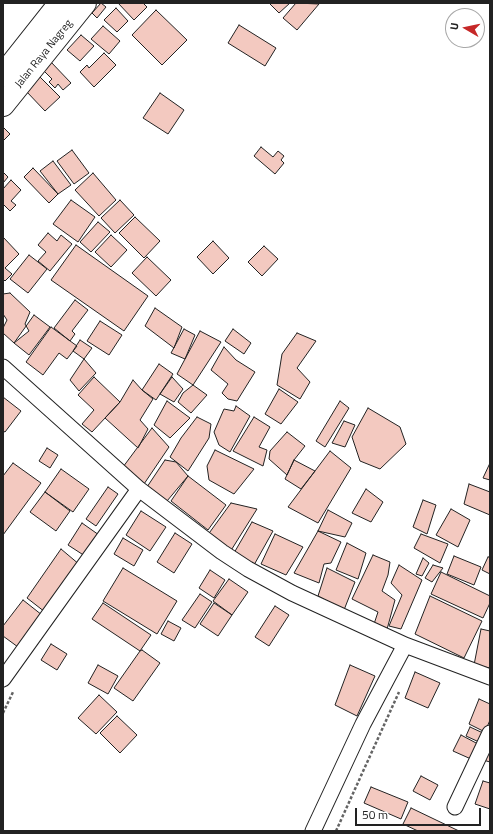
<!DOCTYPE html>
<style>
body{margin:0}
#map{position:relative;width:493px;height:834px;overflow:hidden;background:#fff;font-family:"Titillium Web",sans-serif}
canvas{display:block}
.frame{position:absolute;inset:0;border:4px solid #222;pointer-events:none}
.north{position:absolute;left:445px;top:8px;width:40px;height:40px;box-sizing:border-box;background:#fff;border:1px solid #a7a7a7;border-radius:50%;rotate:279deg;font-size:11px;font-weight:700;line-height:16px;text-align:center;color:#222}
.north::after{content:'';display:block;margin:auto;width:14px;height:18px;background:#c62828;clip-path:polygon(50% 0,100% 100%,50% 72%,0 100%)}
.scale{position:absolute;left:355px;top:808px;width:126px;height:18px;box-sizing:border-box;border:2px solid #222;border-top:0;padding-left:5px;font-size:12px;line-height:14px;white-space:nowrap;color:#222;-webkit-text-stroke:3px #fff;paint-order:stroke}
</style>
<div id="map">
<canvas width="493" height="834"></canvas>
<div class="frame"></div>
<div class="north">U</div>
<div class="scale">50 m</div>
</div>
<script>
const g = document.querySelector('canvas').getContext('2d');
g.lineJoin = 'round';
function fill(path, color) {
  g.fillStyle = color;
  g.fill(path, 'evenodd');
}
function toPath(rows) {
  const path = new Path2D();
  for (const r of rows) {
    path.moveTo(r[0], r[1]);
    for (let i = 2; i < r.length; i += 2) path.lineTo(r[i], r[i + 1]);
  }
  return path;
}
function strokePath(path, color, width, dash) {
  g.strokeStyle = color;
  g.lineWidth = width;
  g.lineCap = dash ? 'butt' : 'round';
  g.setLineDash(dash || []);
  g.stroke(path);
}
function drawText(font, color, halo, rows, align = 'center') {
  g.font = font + ' "Titillium Web",sans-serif';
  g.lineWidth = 3;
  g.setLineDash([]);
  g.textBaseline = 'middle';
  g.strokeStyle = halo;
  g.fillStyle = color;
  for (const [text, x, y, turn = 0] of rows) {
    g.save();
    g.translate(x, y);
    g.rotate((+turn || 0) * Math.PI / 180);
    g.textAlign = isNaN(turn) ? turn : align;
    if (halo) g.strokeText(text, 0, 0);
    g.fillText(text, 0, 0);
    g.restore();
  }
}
const building = toPath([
 [101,3,106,7,97,18,92,13,101,3],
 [118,3,143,3,147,7,134,20,118,3],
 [269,3,290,3,279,13,269,3],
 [296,3,319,4,297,30,283,18,296,3],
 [116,8,128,21,117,32,104,20,116,8],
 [156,10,187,40,162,65,132,35,156,10],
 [239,25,276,48,265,66,228,43,239,25],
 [103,26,120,41,109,54,91,39,103,26],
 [81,35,94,46,80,61,67,50,81,35],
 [104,53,116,65,94,87,80,72,87,65,89,68,104,53],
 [50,61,71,83,63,90,58,84,55,88,49,82,52,79,42,69,50,61],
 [40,77,60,97,45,111,26,91,40,77],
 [160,93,184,110,168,134,143,118,160,93],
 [3,127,10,134,3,141,3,127],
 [261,147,273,157,278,151,284,156,281,160,284,163,275,174,254,156,261,147],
 [72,150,89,173,74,184,57,161,72,150],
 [53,161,71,185,58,194,40,171,53,161],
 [33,168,58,194,49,203,24,177,33,168],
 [3,172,8,177,3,183,3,172],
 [93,173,116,200,99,216,75,190,93,173],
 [11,180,21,190,11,201,16,205,10,211,3,204,3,189,11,180],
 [71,200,95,217,78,242,53,224,71,200],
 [120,200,134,215,115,233,101,218,120,200],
 [135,217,160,241,144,258,119,233,135,217],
 [98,222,110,232,91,252,80,242,98,222],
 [48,233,57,241,61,235,72,244,50,271,38,261,46,252,38,245,48,233],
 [111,235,127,250,111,267,95,252,111,235],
 [3,237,19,254,5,268,12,274,5,281,3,279,3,237],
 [213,241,229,258,213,274,197,257,213,241],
 [76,245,148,296,124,331,51,280,76,245],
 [264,246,278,259,262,276,248,262,264,246],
 [29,255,47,269,28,293,10,279,29,255],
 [147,257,171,280,156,296,132,273,147,257],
 [10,293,30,312,25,324,29,331,14,343,3,333,3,328,7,320,3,314,3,294,10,293],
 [75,300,88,310,72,331,75,334,70,341,54,328,75,300],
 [155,308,182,327,174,348,145,326,155,308],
 [34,315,50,327,29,355,14,343,34,315],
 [100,321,122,335,109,355,87,341,100,321],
 [51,327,77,346,67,359,59,353,43,375,26,362,51,327],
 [184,329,195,335,185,359,171,353,184,329],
 [233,329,251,343,244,354,225,341,233,329],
 [200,331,221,342,193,385,177,374,200,331],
 [297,333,316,341,297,368,310,382,300,399,277,385,282,354,297,333],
 [80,340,92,348,84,359,73,351,80,340],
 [224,347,236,360,255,372,237,401,228,399,222,393,228,384,211,370,224,347],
 [84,359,96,373,79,391,70,380,84,359],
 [159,364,173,374,156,400,142,390,159,364],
 [94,377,120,402,92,432,82,424,94,410,78,395,94,377],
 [172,377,183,389,174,402,160,394,172,377],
 [133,380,142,390,153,399,140,420,148,429,138,448,105,418,120,402,133,380],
 [193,385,207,395,191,413,178,402,183,393,193,385],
 [279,389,298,402,281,424,265,414,279,389],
 [3,397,21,411,5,432,3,431,3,397],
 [167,401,190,418,170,438,154,425,167,401],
 [340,401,349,408,325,447,316,441,340,401],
 [236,406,250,416,230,452,219,445,214,432,224,409,234,411,236,406],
 [368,408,400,427,406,444,380,469,360,461,352,437,368,408],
 [197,417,211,424,209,438,188,471,170,457,181,438,197,417],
 [254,417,270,427,259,447,267,450,263,466,233,451,254,417],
 [344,421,355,425,345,447,332,443,344,421],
 [152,428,169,447,144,484,123,467,152,428],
 [287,432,305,446,294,460,287,475,269,459,270,451,287,432],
 [47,448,58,455,50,468,39,461,47,448],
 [215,450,254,469,234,494,209,480,207,466,215,450],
 [330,451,351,468,318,523,288,507,330,451],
 [165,460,176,462,188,476,167,501,147,487,165,460],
 [294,460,315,471,301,489,285,479,294,460],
 [13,463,41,483,3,535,3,476,13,463],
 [490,463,490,480,483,478,490,463],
 [61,469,89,489,73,512,45,492,61,469],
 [188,476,226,505,208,530,171,501,188,476],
 [469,484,490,492,490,515,464,504,469,484],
 [108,487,118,494,96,526,86,519,108,487],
 [366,489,383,502,371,522,352,513,366,489],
 [45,492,70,511,56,531,30,512,45,492],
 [423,500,436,505,427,534,413,527,423,500],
 [231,503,257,509,230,552,207,536,231,503],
 [451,509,470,520,458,547,436,535,451,509],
 [328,510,352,523,345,537,318,531,328,510],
 [141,511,166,527,150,551,126,535,141,511],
 [252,522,273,531,254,565,234,553,252,522],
 [82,523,99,535,85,556,68,545,82,523],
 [318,531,341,542,331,563,324,564,319,583,294,573,318,531],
 [175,533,192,544,174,573,157,562,175,533],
 [275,534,303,547,286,575,261,564,275,534],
 [421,534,448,544,440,563,414,548,421,534],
 [123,538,143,550,134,566,114,554,123,538],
 [347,543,366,553,358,579,336,570,347,543],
 [61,549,80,565,45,612,27,598,61,549],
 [373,555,390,562,388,575,382,591,395,600,386,633,373,627,378,612,352,599,373,555],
 [454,556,481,567,474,585,447,574,454,556],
 [488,557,490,557,490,574,482,570,488,557],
 [423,558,429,563,422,576,416,574,423,558],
 [399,565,422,580,401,629,389,626,402,595,391,583,399,565],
 [433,565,443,568,432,582,425,578,433,565],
 [123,568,177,601,157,634,103,601,123,568],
 [327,568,355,582,344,610,318,596,327,568],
 [210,570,225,580,214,598,199,588,210,570],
 [441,572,490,596,490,603,483,618,431,594,441,572],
 [229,579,248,592,232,615,213,601,229,579],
 [200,594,212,602,195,628,182,620,200,594],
 [430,596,482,621,464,658,415,634,430,596],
 [23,600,42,615,18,647,3,636,3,626,23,600],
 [103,603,151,635,140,651,92,619,103,603],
 [214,603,232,615,218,636,200,624,214,603],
 [275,606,289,615,269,646,255,637,275,606],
 [168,621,181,628,174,641,161,634,168,621],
 [481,629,490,631,490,668,474,665,481,629],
 [51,644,67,654,57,670,41,660,51,644],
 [142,650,160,663,133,701,114,688,140,651,142,650],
 [98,665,118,676,108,694,88,683,98,665],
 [350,665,375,676,357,716,335,705,350,665],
 [415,672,440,683,428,708,405,698,415,672],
 [99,695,117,712,96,734,78,718,99,695],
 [479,699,490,704,490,720,485,732,469,724,479,699],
 [117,716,137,735,120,753,100,733,117,716],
 [470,727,483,733,479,742,466,736,470,727],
 [461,735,478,744,471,759,453,751,461,735],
 [490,741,490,762,483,760,490,741],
 [421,776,438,785,430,800,413,791,421,776],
 [483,781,490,783,490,809,475,804,483,781],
 [371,787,408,802,401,819,364,803,371,787],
 [411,808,459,831,418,831,403,824,411,808]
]);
fill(building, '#f3c9c0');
strokePath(building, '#222', 1);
const minor = toPath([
 [3,367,139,489,222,552,248,569,292,593,405,645,490,677],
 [3,679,139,489],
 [455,807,490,733],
 [313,831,363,724,405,645]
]);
const trunk = toPath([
 [3,75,60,3],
 [3,105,85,3]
]);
strokePath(minor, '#222', 17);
strokePath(trunk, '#222', 24);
strokePath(toPath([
 [3,713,13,692],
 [336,831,399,692]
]), '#646464', 2.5, [3, 2]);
strokePath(minor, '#fff', 15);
strokePath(trunk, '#fff', 22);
drawText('11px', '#222', '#fff', [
 ["Jalan Raya Nagreg",44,54,-51]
]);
</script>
